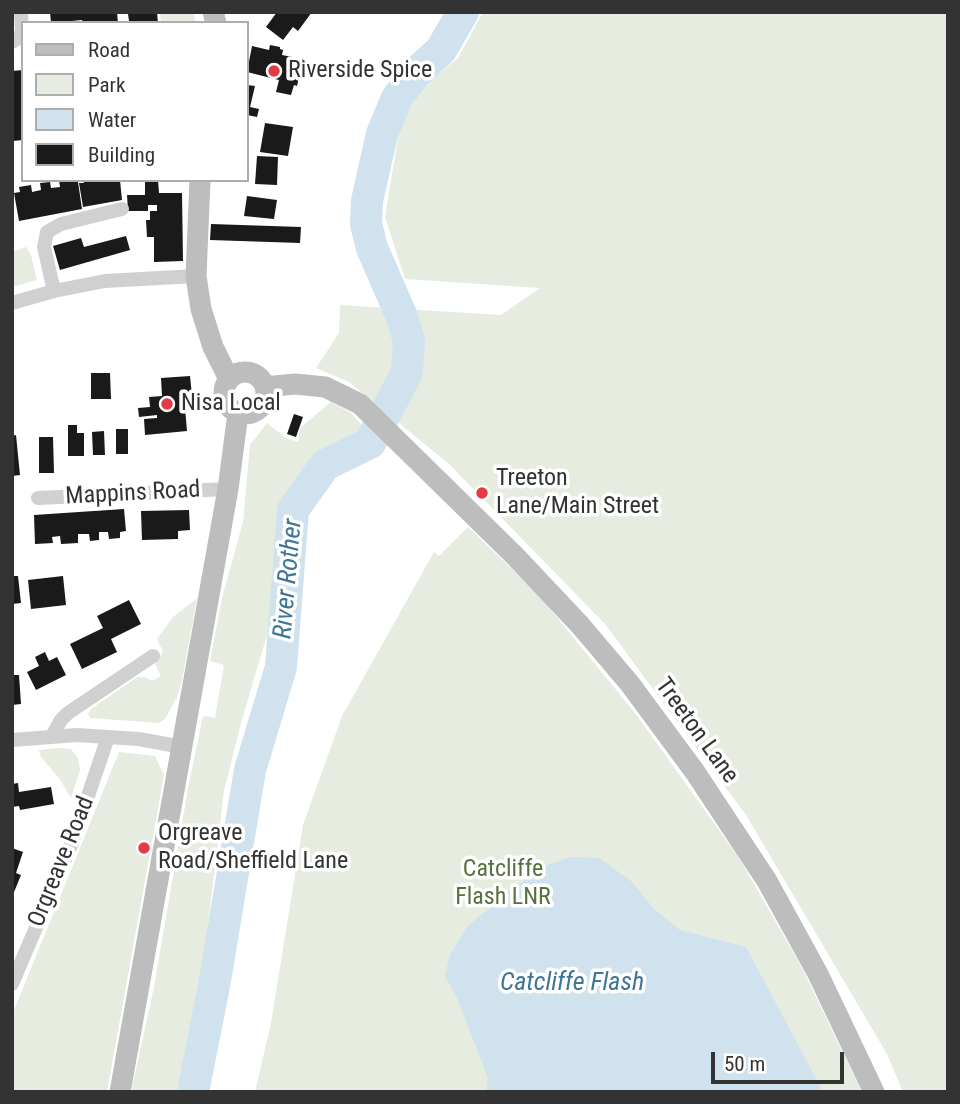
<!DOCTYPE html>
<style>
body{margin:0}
#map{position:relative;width:960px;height:1104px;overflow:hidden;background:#fff;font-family:"Roboto Condensed",sans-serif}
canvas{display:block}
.frame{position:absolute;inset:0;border:14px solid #333;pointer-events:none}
.legend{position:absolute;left:21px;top:21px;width:228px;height:161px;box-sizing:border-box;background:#fff;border:2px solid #adadad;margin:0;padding:9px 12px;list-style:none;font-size:21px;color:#333}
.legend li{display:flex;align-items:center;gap:14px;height:35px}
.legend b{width:35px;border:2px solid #adadad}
.scale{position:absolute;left:711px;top:1052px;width:133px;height:32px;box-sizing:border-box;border:4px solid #333;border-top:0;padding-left:9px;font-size:21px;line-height:24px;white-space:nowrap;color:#333;-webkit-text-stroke:5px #fff;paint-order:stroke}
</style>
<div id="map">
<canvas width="960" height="1104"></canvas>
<div class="frame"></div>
<ul class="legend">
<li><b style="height:9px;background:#bdbdbd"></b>Road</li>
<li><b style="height:19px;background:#e6ecdf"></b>Park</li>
<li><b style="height:19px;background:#cfe2ee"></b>Water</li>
<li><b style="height:19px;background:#1a1a1a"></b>Building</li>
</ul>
<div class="scale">50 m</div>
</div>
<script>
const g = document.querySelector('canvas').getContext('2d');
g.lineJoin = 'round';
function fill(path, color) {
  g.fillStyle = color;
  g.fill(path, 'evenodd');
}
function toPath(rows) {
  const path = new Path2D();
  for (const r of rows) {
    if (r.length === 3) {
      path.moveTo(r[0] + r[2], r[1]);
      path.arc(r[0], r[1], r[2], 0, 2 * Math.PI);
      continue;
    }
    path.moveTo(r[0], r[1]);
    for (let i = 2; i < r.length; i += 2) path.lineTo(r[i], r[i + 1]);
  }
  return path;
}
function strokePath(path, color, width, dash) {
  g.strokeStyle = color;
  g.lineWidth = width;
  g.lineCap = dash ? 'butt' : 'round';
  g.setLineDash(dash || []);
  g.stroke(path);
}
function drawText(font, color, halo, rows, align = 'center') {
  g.font = font + ' "Roboto Condensed",sans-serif';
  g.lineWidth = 7;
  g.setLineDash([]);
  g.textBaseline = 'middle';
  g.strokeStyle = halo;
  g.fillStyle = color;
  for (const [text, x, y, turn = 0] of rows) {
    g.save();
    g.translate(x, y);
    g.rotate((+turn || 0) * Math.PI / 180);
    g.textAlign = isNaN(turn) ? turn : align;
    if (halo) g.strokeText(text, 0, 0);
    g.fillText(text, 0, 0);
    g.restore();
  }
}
fill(toPath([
 [160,12,193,12,196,23,161,23],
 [483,12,948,12,948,1092,903,1092,887,1054,746,815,605,624,449,464,349,382,316,368,339,333,340,305,501,315,540,288,405,279,385,217,398,138,406,115,424,86,458,58],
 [26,247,31,255,37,280,12,287,12,252],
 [331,402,351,413,365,429,325,453,311,465,285,506,269,628,241,723,224,791,205,950,189,1049,178,1092,131,1092,154,987,189,783,203,716,215,718,224,665,210,661,222,598,243,522,250,445,267,423,286,438,298,442,300,428],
 [468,527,537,593,635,713,739,858,800,964,862,1092,255,1092,271,1023,303,825,342,716,434,552,439,556],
 [197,598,182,680,177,697,165,719,159,723,90,718,88,714,91,709,137,677,145,677,152,681,161,676,155,664,163,652,157,639,173,617],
 [59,748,71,749,78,758,80,770,71,798,59,778,41,757,39,750],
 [119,752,155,756,164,775,107,1092,12,1092,12,1015]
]), '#e6ecdf');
fill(toPath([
 [571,857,599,858,631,881,655,910,680,930,746,947,823,1092,486,1092,488,1078,457,998,445,976,450,955,468,926,510,891,542,867]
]), '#cfe2ee');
strokePath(toPath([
 [193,1092,214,986,250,770,281,667,293,510,325,465,370,443,407,372,409,341,402,317,372,248,366,224,367,201,382,134,397,98,415,74,441,50,463,12]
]), '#cfe2ee', 32);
fill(toPath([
 [50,12,117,12,118,23,83,23,82,20,51,23],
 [136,12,157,12,158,23,129,21,128,14],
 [277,12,312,12,298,31,293,27,283,40,266,27],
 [270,45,280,47,280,49,283,50,282,55,303,59,297,86,294,85,291,95,276,92,279,80,247,72,252,46,269,50],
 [23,70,23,140,13,141,12,71],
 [247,85,255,86,250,107,259,109,257,117,247,115],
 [265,123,293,127,288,156,260,152],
 [257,156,278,157,277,185,255,184],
 [59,180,78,182,82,209,19,221,14,193,20,192,19,187,31,185,32,192,41,190,40,183,50,182,51,188,60,187],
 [83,180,120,180,122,200,83,207,79,183,84,183],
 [145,180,158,180,159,193,182,193,183,261,154,262,154,237,147,237,146,220,150,220,150,211,157,211,157,205,148,205,148,211,128,211,127,195,145,195],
 [247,196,277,200,274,219,244,216],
 [211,224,301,227,300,243,210,240],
 [126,236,130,250,60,270,53,246,81,238,84,247],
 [91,373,110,373,111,399,91,399],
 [190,376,192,395,184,396,187,431,145,435,144,419,157,418,157,415,139,417,138,408,150,407,149,397,162,396,161,378],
 [294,414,303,417,296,437,287,434],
 [68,425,77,425,77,433,84,433,84,456,68,456],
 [116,429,128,429,128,454,116,454],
 [104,431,105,455,93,455,92,432],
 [16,435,20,475,12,476,12,436],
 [39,437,53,437,54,473,39,473],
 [124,509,126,531,120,532,120,538,109,539,108,532,99,532,99,540,90,541,89,534,78,534,78,543,61,544,60,536,52,537,53,543,35,544,34,515],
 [189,510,190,530,178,531,178,539,142,540,141,511],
 [12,576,18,576,21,603,12,604],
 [63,576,66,605,31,609,28,580],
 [129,600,141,624,111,639,117,652,82,669,70,644,103,628,97,616],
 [45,652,49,661,57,657,66,675,36,690,27,672,39,666,35,657],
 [12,675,19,675,21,704,12,705],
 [18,783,19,792,51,787,54,804,20,810,19,806,12,807,12,784],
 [12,848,23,852,16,873,21,875,12,897]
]), '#1a1a1a');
strokePath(toPath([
 [12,42,19,38,22,31,21,12],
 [54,291,44,247,47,232,61,224,122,209],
 [12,303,54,291,105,281,196,276],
 [38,498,228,489],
 [52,736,61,720,68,713,153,656],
 [12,740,77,735,139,739,182,747],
 [12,984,72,843,108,737]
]), '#d0d0d0', 14);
strokePath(toPath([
 [213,12,216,23],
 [200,180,196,276,201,309,213,347,229,379],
 [245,393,21],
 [265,387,295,384,325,387,360,404,515,556,580,625,630,684,695,772,767,881,818,974,874,1092],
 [120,1092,228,489,238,413]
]), '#bdbdbd', 21);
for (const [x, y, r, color] of [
 [274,71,7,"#e63946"],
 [167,404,7,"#e63946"],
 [482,493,7,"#e63946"],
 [144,848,7,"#e63946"]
]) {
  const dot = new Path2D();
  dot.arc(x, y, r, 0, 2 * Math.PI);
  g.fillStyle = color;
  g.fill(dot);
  strokePath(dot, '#fff', 2.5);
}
drawText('24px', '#333', '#fff', [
 ["Riverside Spice",288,71],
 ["Nisa Local",181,404],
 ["Treeton",496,479],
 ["Lane/Main Street",496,507],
 ["Orgreave",158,834],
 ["Road/Sheffield Lane",158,862]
], 'left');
drawText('24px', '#333', '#fff', [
 ["Mappins Road",133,494,-3],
 ["Treeton Lane",696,731,54],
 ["Orgreave Road",62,862,-68]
]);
drawText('24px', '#56703f', '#fff', [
 ["Catcliffe",503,870],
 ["Flash LNR",503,898]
]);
drawText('italic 26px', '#3f7597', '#fff', [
 ["River Rother",289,579,-85],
 ["Catcliffe Flash",572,983]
]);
</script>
